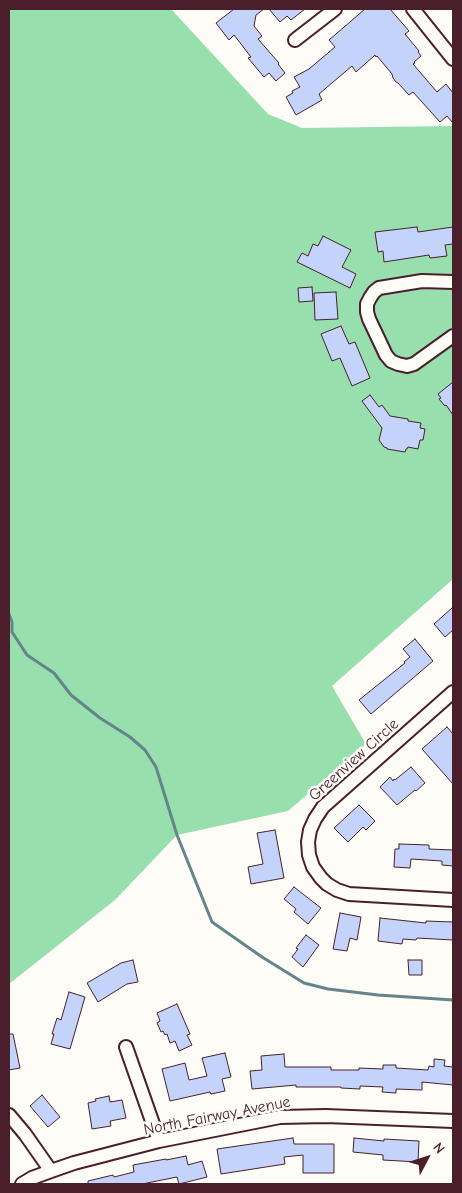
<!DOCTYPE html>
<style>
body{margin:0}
#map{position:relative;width:462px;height:1193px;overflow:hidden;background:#fdfcf7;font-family:"Comic Neue",sans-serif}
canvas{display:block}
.frame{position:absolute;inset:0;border:10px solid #4a1f2b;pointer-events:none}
.north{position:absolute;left:402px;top:1133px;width:50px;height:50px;-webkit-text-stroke:4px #fdfcf7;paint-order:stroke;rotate:50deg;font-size:14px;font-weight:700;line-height:20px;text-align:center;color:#4a1f2b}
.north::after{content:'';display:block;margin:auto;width:18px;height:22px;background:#4a1f2b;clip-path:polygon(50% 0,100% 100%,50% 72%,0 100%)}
</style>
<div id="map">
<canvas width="462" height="1193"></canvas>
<div class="frame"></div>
<div class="north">N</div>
</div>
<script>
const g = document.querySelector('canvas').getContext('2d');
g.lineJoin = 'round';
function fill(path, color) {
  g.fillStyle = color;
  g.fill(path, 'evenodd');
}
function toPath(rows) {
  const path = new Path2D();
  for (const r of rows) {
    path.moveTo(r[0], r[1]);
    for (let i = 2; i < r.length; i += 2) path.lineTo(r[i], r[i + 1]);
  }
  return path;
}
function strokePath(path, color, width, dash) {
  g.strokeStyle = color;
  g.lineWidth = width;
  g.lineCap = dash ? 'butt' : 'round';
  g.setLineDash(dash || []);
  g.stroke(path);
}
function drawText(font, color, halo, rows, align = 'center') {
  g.font = font + ' "Comic Neue",sans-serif';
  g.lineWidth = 5;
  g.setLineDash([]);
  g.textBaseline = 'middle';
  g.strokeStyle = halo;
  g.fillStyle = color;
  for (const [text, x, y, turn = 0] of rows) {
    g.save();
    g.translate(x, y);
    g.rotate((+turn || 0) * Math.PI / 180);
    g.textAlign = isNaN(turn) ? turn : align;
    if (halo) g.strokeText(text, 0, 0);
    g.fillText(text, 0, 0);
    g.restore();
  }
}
fill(toPath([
 [9,9,171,9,268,114,302,128,453,126,453,579,332,686,366,744,288,811,177,835,115,900,9,984]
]), '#98dfae');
strokePath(toPath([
 [9,614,12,622,12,632,27,655,54,673,71,695,100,718,130,737,145,750,156,767,177,835,212,922,262,957,304,983,328,989,378,995,453,1000]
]), '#65848c', 3);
const building = toPath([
 [234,9,264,9,256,15,254,26,262,36,258,39,279,63,278,64,285,73,276,81,269,73,264,77,248,58,251,57,234,35,229,40,216,23,234,9],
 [269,9,305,9,291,20,287,16,280,22,269,9],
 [365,9,390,9,409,31,405,34,419,51,418,52,421,56,414,62,415,63,413,64,437,92,446,84,453,93,453,123,447,116,440,122,413,92,409,95,398,83,396,82,393,78,392,74,377,56,376,57,375,55,356,72,352,66,319,94,322,100,296,115,286,97,293,93,292,91,300,87,294,77,309,69,335,47,329,40,365,9],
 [417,227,418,232,453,227,453,244,445,245,447,256,430,258,429,255,384,262,383,251,378,252,375,232,417,227],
 [323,236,351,250,342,267,356,274,350,288,297,262,302,253,308,256,313,244,318,246,323,236],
 [312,287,313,301,299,302,298,288,312,287],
 [336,292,338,319,315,320,314,293,336,292],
 [341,326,349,344,355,342,370,378,352,386,340,358,332,361,321,334,341,326],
 [453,382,453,415,446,405,445,406,439,399,441,398,438,394,453,382],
 [370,395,379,407,382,405,390,416,408,419,408,421,421,423,420,428,425,429,423,440,420,440,418,449,408,447,407,449,406,449,405,452,387,449,387,448,384,447,379,440,382,428,362,401,370,395],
 [453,607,453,630,445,637,434,624,453,607],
 [415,639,433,661,371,714,359,700,405,663,404,662,410,657,403,649,415,639],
 [447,727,453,734,453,784,422,749,447,727],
 [411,767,425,783,416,791,415,790,397,805,380,787,390,777,393,781,394,779,395,780,411,767],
 [359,805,375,821,366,830,363,827,348,842,334,828,359,805],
 [275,830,284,878,251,884,248,867,263,864,257,833,275,830],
 [399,844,429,845,429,849,453,850,453,866,442,865,442,861,411,859,410,868,394,867,395,849,399,849,399,844],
 [294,887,321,908,308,924,294,912,296,909,284,899,294,887],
 [340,913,361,917,357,940,350,938,347,951,333,949,340,913],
 [380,918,426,923,426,921,453,922,453,940,417,938,416,940,403,939,402,944,378,941,380,918],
 [306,935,319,945,303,967,292,957,298,949,296,948,306,935],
 [133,960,138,982,127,984,98,1002,87,983,121,963,133,960],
 [408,960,422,960,422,975,409,975,408,960],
 [69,992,85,997,70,1049,51,1044,54,1034,52,1034,57,1018,61,1020,69,992],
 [177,1004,190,1034,187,1035,192,1045,179,1051,175,1041,170,1043,167,1034,165,1035,163,1031,161,1032,157,1023,160,1021,157,1013,177,1004],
 [9,1034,13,1034,20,1068,9,1070,9,1034],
 [225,1053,231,1077,222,1079,225,1091,211,1094,210,1092,170,1101,162,1069,185,1063,189,1080,207,1076,202,1058,225,1053],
 [284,1054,285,1067,331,1067,331,1070,359,1070,359,1068,383,1069,383,1065,396,1065,396,1068,428,1070,429,1066,434,1067,434,1059,445,1060,444,1066,453,1067,453,1085,422,1082,422,1090,396,1089,396,1093,382,1092,383,1087,360,1086,360,1089,341,1088,341,1087,296,1087,296,1085,252,1089,250,1071,262,1070,261,1056,284,1054],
 [42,1095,60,1117,48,1127,30,1106,42,1095],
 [109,1096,110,1102,122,1100,126,1118,110,1121,111,1126,92,1129,88,1103,96,1101,95,1099,109,1096],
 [293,1138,294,1144,334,1144,334,1173,303,1173,303,1155,284,1157,285,1164,221,1174,217,1149,293,1138],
 [354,1138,384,1141,384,1139,419,1141,418,1162,383,1160,383,1155,353,1152,354,1138],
 [186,1156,188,1165,202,1161,207,1177,179,1184,177,1177,142,1184,88,1184,88,1181,113,1175,114,1177,134,1172,133,1165,166,1159,166,1160,186,1156]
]);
fill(building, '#c3d3f9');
strokePath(building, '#4a1f2b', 1);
const minor = toPath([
 [413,9,453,59],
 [295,40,335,9],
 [453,282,422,281,379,288,374,292,370,298,367,304,367,312,369,319,386,355,391,361,398,364,407,366,414,364,453,336],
 [453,692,323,807,315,819,310,830,308,842,309,855,313,867,321,878,327,884,337,890,349,894,453,900],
 [126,1047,159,1141],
 [9,1115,25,1134,51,1171],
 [22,1184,32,1178,51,1171,74,1163,159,1141,280,1117,326,1116,453,1121]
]);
strokePath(minor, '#4a1f2b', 16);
strokePath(minor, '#fdfcf7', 12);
drawText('16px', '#4a1f2b', '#fdfcf7', [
 ["Greenview Circle",354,760,-42],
 ["North Fairway Avenue",217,1116,-11]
]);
</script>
